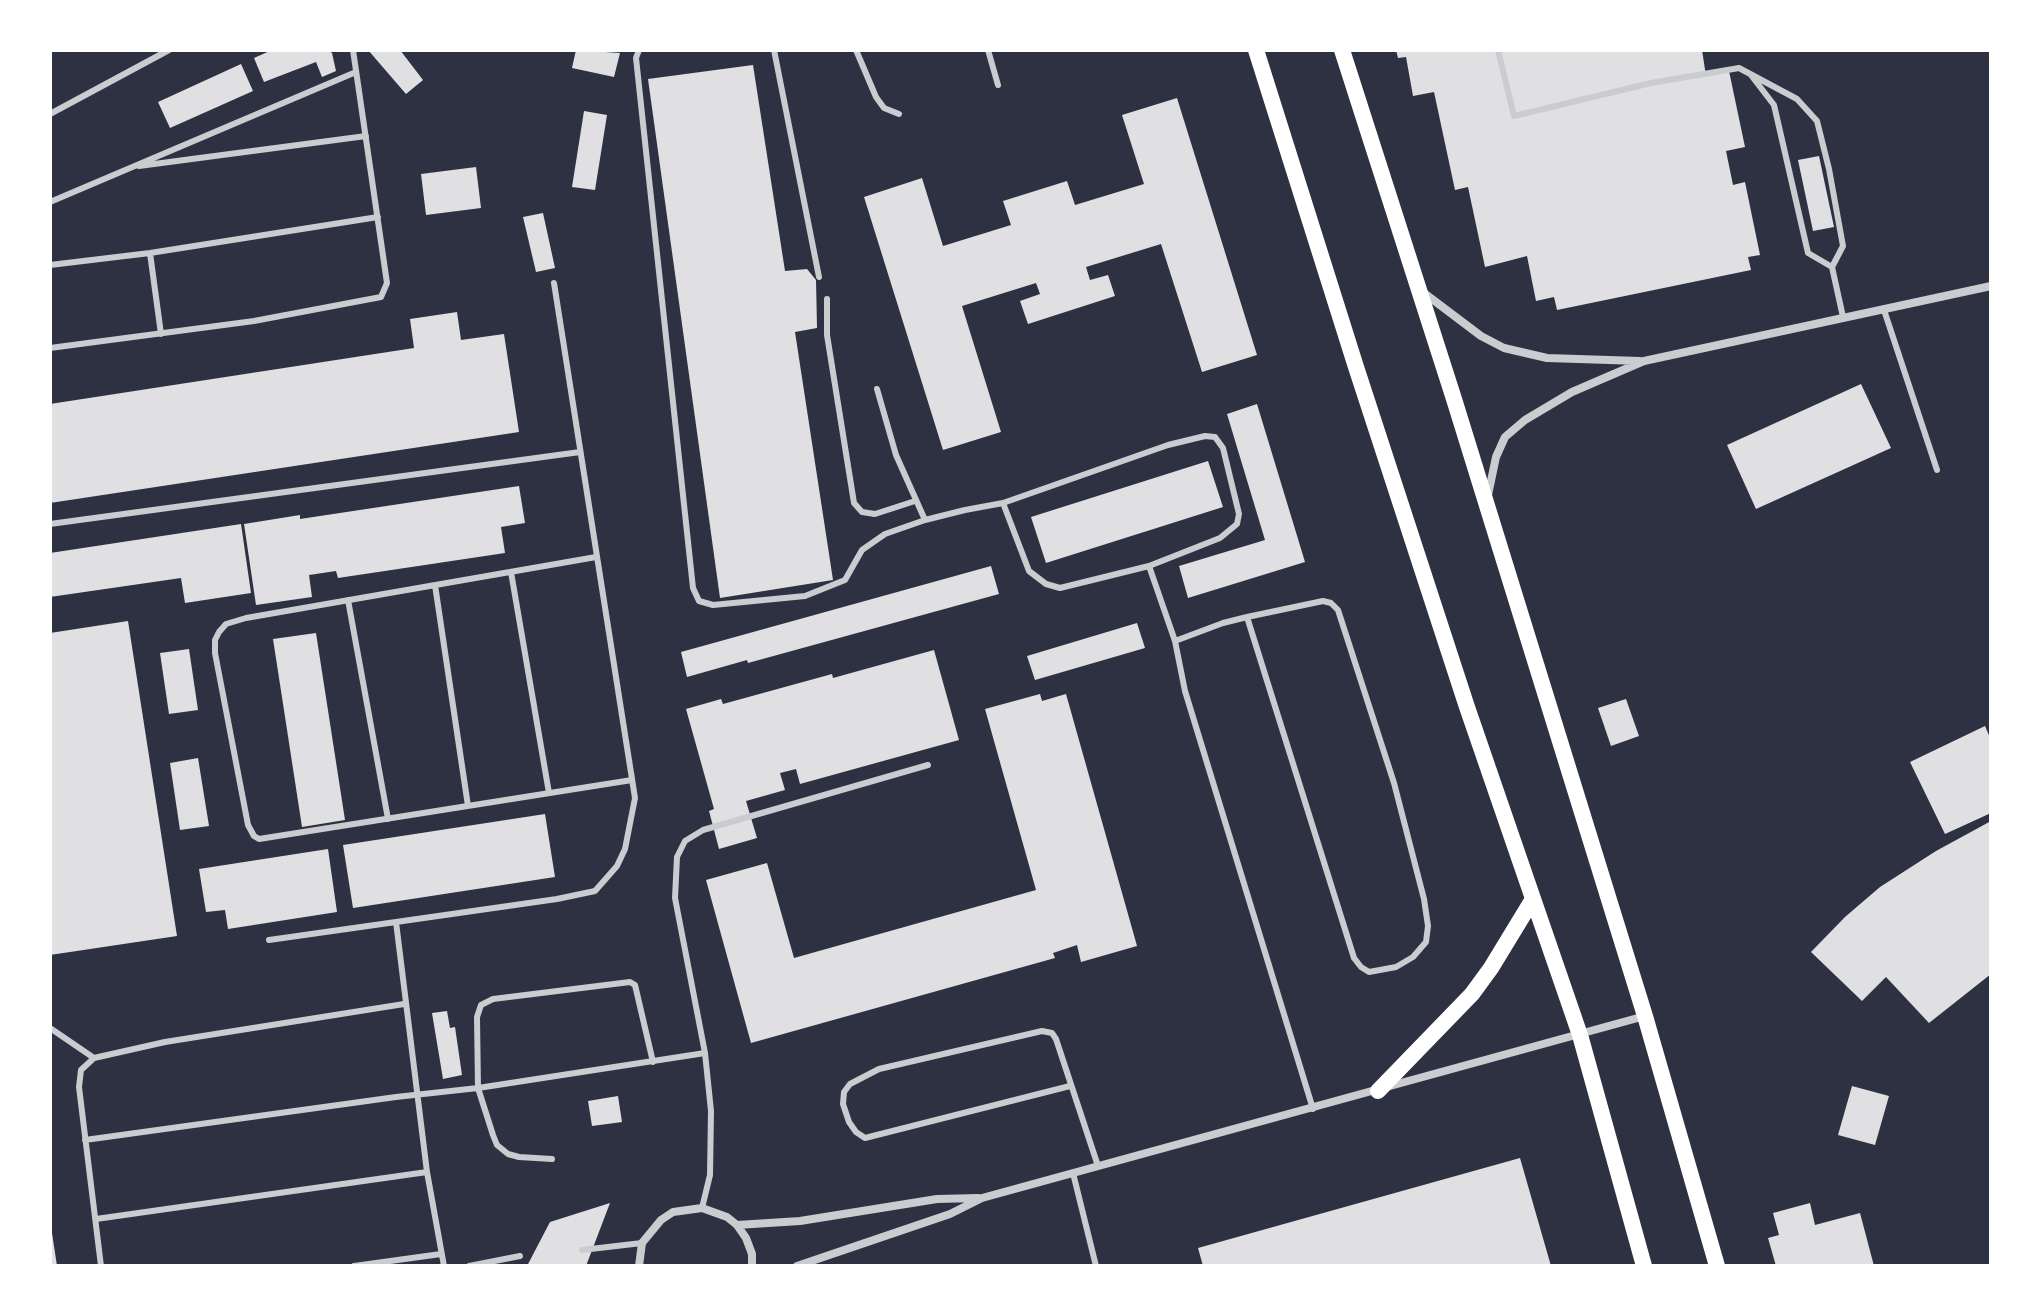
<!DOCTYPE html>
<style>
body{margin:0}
#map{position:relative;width:2041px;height:1316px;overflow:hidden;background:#2d3142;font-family:Arial,sans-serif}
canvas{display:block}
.frame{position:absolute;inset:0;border:52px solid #fff;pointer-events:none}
</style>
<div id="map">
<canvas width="2041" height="1316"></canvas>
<div class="frame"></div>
</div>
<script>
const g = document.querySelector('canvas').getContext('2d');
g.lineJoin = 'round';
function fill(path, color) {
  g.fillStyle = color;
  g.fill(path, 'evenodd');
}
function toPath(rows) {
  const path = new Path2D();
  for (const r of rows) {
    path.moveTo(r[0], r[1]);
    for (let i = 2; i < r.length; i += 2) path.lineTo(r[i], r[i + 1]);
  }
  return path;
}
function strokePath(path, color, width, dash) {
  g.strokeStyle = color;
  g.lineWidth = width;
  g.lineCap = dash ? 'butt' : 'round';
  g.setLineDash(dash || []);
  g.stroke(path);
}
fill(toPath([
 [272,50,328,50,332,53,336,71,322,77,316,62,264,82,254,58],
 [368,50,400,50,423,80,406,94],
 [576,50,620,53,614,77,572,68],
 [1396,50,1702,50,1706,76,1729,71,1745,147,1726,151,1733,185,1745,182,1760,255,1748,257,1751,270,1557,310,1554,297,1536,301,1527,256,1485,267,1468,187,1455,190,1434,92,1413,96,1406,57,1398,58],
 [241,64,253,91,170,128,158,102],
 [753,65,785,271,807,269,816,280,817,328,795,332,833,580,720,598,648,79],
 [1177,98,1257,355,1202,372,1161,244,1086,267,1090,280,1108,275,1115,296,1028,324,1020,301,1040,294,1036,283,962,306,1001,432,943,450,864,197,922,178,943,246,1011,225,1003,201,1067,181,1075,205,1144,184,1122,115],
 [584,111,607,115,595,190,572,187],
 [1819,156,1834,227,1813,231,1798,160],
 [476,167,481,208,426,215,421,174],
 [543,213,555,268,536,272,523,217],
 [457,312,461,340,504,334,519,432,50,503,50,404,414,348,410,319],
 [1861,384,1891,448,1756,509,1727,445],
 [1257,404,1305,562,1188,598,1179,566,1265,540,1227,414],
 [1208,461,1223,507,1046,563,1031,517],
 [519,486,525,523,501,527,505,553,338,578,336,571,309,575,312,597,256,605,244,524,300,515,300,519],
 [241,524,251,593,185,603,181,578,50,597,50,553],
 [991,566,999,594,748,663,747,660,687,677,681,652],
 [128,621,177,936,50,955,50,633],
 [1137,623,1145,648,1035,680,1027,656],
 [316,633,345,820,302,827,273,639],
 [189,649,198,710,169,714,160,653],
 [934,650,959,740,800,784,796,769,780,773,785,790,746,801,757,838,719,849,709,811,714,809,686,709,721,699,723,704,832,674,833,678],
 [1040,694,1042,701,1066,694,1137,946,1081,962,1077,945,1053,953,1055,958,751,1043,706,880,767,863,794,958,1036,890,985,709],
 [1626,699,1639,736,1611,746,1598,708],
 [1985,726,1991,740,1991,813,1945,834,1910,762],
 [198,758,209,826,180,830,170,763],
 [545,814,555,877,353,908,343,845],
 [1991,821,1991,974,1929,1023,1886,977,1862,1001,1811,952,1845,917,1880,887,1936,851],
 [328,849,337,912,228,929,225,910,206,912,199,869],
 [447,1011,450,1028,455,1027,462,1075,443,1079,432,1013],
 [1852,1086,1889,1096,1875,1145,1838,1135],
 [618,1096,622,1122,592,1126,588,1101],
 [1520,1158,1551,1266,1203,1266,1198,1248],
 [610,1203,586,1266,527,1266,550,1222],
 [1810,1203,1815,1225,1860,1213,1874,1266,1776,1266,1768,1238,1779,1235,1773,1213],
 [50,1233,52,1233,57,1266,50,1266]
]), '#e0e0e3');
strokePath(toPath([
 [639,50,636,58,693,588,699,601,713,605,805,596,845,580,862,550,885,534,925,520],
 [774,50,819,277],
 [856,50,876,97,884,108,899,114],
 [988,50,998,85],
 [1498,50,1514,116,1651,83,1739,68,1797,99,1817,121,1829,169,1843,246,1832,267,1843,317],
 [1751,75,1774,105,1808,253,1832,267],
 [50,114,169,50],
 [139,166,366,136],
 [50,202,356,72],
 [150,253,161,334],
 [50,265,150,253,378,217],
 [827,299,827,335,854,503,862,512,875,514,915,501],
 [1884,310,1937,470],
 [50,348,254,321,381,297,387,283,353,50],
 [877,389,896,455,925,520,965,510,1003,503,1029,571,1046,584,1060,588,1149,566,1175,641],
 [1003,503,1168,445,1205,436,1215,437,1223,448,1239,514,1237,524,1220,538,1149,566],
 [50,524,580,452],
 [596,557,246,618,226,624,219,632,215,640,215,653,248,825,254,836,259,839,632,780],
 [511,572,549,793],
 [435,585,468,806],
 [348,600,388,819],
 [1247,617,1354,958,1361,967,1369,972,1396,967,1413,957,1426,942,1428,926,1424,899,1394,783,1338,610,1331,603,1323,601,1247,617,1223,623,1175,641,1185,691,1313,1109],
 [269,940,396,922],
 [50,1028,94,1058],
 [1070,1086,865,1138,856,1132,849,1122,843,1104,844,1092,850,1084,879,1069,1042,1031,1052,1033,1056,1039,1098,1166],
 [85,1140,396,1097,478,1088,705,1053],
 [552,1159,519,1157,508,1154,497,1145,493,1135,478,1088,477,1017,481,1005,493,999,630,982,635,985,653,1062],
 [1073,1173,1096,1266],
 [702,1208,710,1175,711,1111,705,1053,675,898,677,857,685,841,703,830,928,765],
 [96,1219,427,1172],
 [582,1250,642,1243],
 [101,1266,79,1087,81,1070,94,1058,165,1042,404,1004],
 [354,1266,441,1254],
 [444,1266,427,1172,396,922,557,899,595,891,617,866,625,849,635,798,554,283],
 [469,1266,520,1256]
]), '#caccd0', 6);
strokePath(toPath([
 [1424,293,1481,336,1504,348,1547,358,1640,361],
 [1488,495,1496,457,1505,437,1525,420,1572,392,1644,361,1991,286],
 [737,1225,800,1221,937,1199,978,1198],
 [639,1266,642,1243,661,1220,673,1212,702,1208,727,1217,737,1225,746,1238,752,1254,752,1266],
 [797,1266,950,1214,982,1198,1645,1016]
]), '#caccd0', 8);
strokePath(toPath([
 [1256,50,1356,367,1467,707,1580,1035,1644,1266],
 [1342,50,1454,399,1645,1016,1717,1266],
 [1378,1091,1472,994,1491,968,1533,899]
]), '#fff', 16);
</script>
